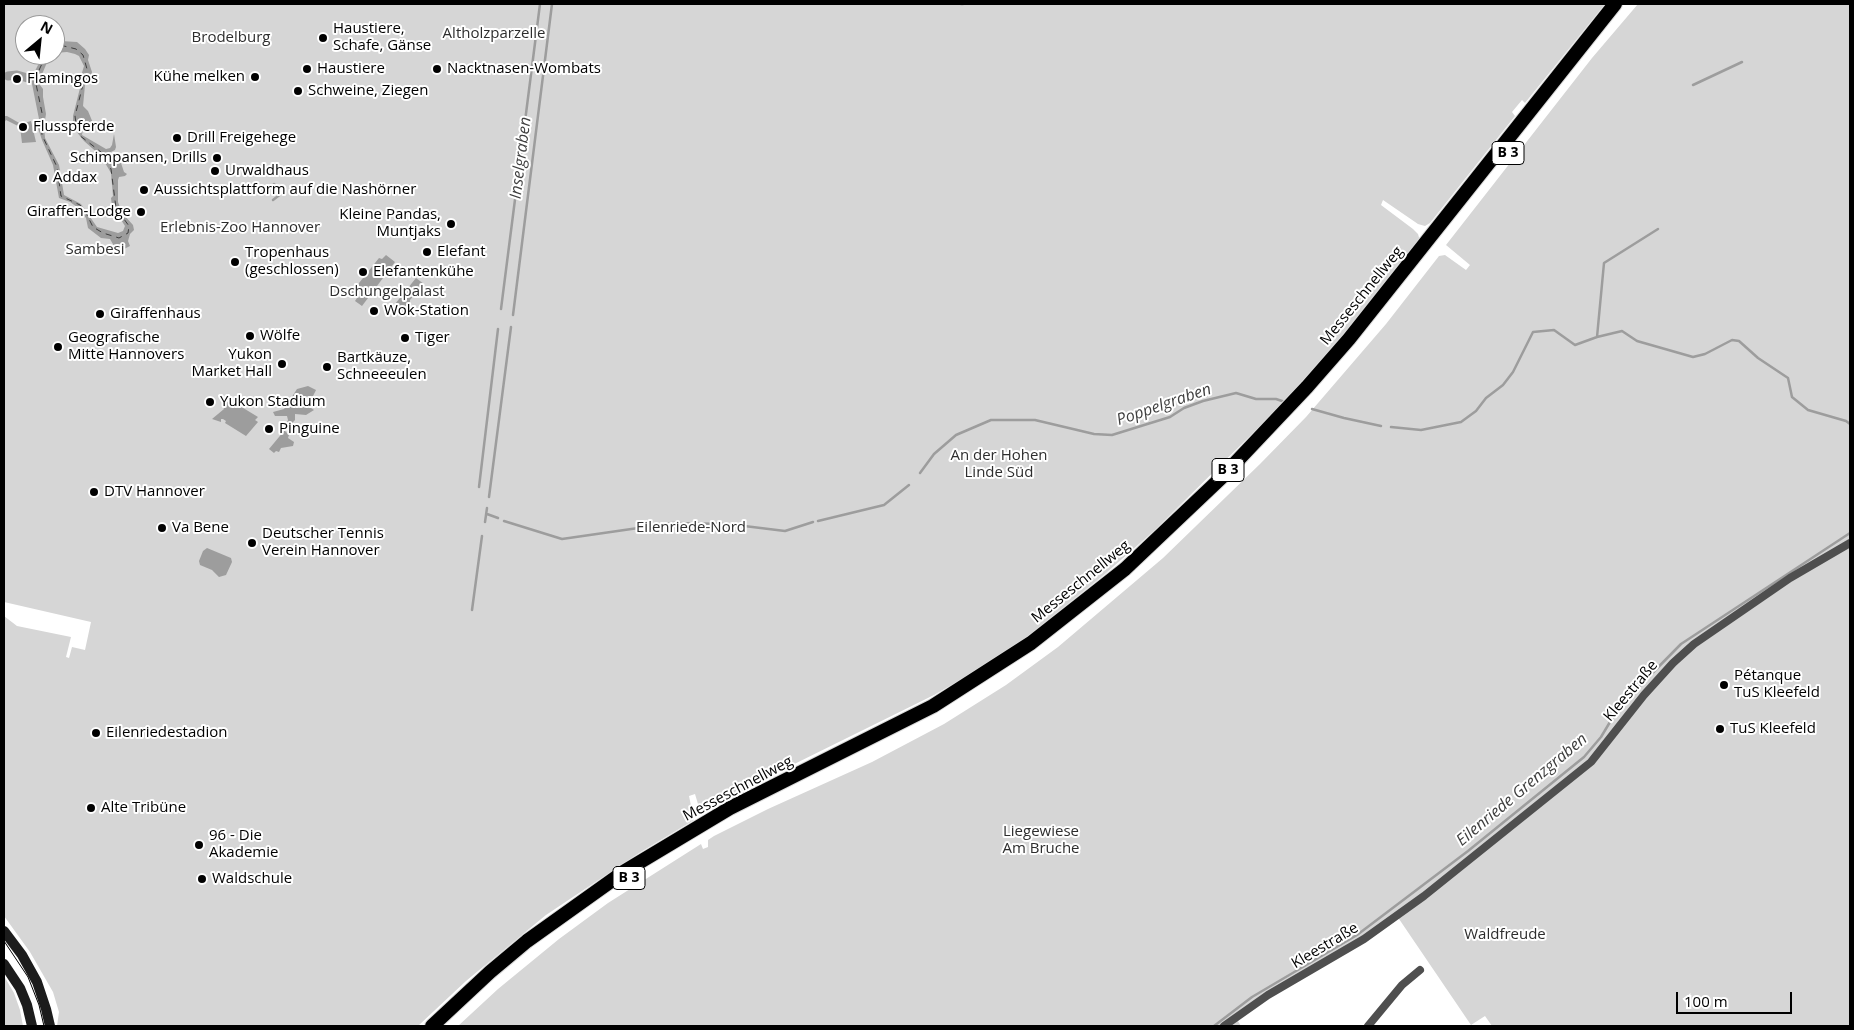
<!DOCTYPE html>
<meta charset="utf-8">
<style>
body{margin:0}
#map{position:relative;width:1854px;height:1030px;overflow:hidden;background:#fff;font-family:"Open Sans",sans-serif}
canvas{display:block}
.frame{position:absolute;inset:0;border:5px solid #000;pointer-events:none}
.north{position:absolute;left:15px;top:15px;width:50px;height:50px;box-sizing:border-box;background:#fff;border:1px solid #999;border-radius:50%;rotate:28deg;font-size:14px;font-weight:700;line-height:20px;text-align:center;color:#000}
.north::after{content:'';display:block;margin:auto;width:18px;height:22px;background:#000;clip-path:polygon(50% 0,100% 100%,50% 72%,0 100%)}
.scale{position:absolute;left:1676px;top:992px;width:116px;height:22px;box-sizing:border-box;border:2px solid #000;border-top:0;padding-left:6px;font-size:15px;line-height:18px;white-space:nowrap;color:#000;-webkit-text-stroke:4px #fff;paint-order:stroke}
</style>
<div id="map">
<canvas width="1854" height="1030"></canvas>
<div class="frame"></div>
<div class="north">N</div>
<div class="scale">100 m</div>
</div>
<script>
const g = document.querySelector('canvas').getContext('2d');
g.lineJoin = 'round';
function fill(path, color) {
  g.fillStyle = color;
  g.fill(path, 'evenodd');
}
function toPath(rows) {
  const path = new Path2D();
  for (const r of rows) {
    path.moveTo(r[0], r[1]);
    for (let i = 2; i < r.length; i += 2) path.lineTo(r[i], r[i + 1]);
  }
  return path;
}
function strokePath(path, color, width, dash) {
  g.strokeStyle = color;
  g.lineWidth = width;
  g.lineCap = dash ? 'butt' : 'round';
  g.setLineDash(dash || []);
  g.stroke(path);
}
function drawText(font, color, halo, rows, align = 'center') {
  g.font = font + ' "Open Sans",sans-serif';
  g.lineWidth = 4;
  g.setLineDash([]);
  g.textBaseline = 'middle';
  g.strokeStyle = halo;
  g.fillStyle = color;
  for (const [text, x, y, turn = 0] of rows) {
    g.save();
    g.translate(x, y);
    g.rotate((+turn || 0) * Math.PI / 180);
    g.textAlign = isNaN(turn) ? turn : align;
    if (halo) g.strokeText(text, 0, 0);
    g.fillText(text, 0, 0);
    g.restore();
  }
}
fill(toPath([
 [4,4,1605,4,1525,103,1522,100,1512,112,1515,116,1430,223,1425,226,1418,224,1383,200,1381,205,1413,229,1418,234,1420,241,1345,333,1278,408,1156,529,1105,574,1023,640,984,666,934,695,766,778,701,814,695,794,689,796,694,820,639,853,546,915,466,981,418,1026,57,1026,59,1012,53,992,30,952,4,916,4,616,17,626,71,637,66,657,69,658,72,647,85,650,91,622,4,602],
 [25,25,55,25,55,55,25,55],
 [1638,4,1850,4,1850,1026,1492,1026,1485,1016,1471,1025,1397,916,1236,1018,1241,1026,458,1026,498,989,559,939,608,903,701,844,703,849,708,847,708,840,714,836,768,809,872,762,944,724,1006,685,1058,647,1163,558,1260,464,1306,417,1386,324,1439,256,1445,255,1466,270,1470,265,1446,245,1592,58],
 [4,976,14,993,20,1010,23,1026,4,1026]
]), '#d6d6d6');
fill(toPath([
 [61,41,77,42,85,49,89,55,88,60,92,72,90,80,85,85,83,106,88,111,93,123,86,125,83,129,82,135,106,149,110,148,112,145,114,134,116,147,115,150,107,154,110,159,115,159,121,163,124,172,127,174,125,176,119,177,118,180,118,202,122,213,133,225,134,230,130,234,128,241,130,246,124,249,114,246,110,239,101,238,88,228,86,218,77,207,70,202,59,198,53,165,42,140,38,128,35,129,33,121,39,119,31,79,43,55,50,55,43,72,39,78,40,85,43,89,43,97,46,114,44,126,45,138,59,165,64,195,81,204,97,227,118,233,123,231,125,226,112,206,111,198,113,196,111,173,101,156,84,141,76,131,73,121,73,116,81,84,81,76,84,66,79,56,75,54,67,52,55,53,55,43],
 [4,116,7,116,21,124,31,121,36,142,22,143,20,127,6,120,4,123],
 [386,255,395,262,362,306,355,301,357,298,351,293,379,258,382,259],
 [416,278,424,284,410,300,409,313,395,304],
 [308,386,316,390,313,396,304,397,303,398,306,403,311,405,311,408,314,410,306,415,295,414,295,420,285,431,289,435,288,438,294,442,293,446,281,448,279,452,276,451,274,453,269,449,284,431,288,420,287,416,275,416,273,412,284,409,297,389],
 [227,402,235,403,258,417,255,420,258,422,246,436,225,423,226,421,223,419,221,419,221,422,212,419,224,409,223,406],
 [207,548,231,558,232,562,226,575,219,577,212,570,200,565,199,561,203,551]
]), '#9d9d9d');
strokePath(toPath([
 [961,4,963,4],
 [1693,85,1742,62],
 [273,200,282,193,274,184],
 [501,309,540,4],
 [513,315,552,4],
 [1597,337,1604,263,1658,229],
 [1312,409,1344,418,1381,426],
 [1391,427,1421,430,1461,422,1476,411,1486,398,1503,385,1513,372,1533,332,1554,330,1575,345,1597,337,1622,331,1637,341,1693,357,1705,354,1732,340,1739,341,1758,358,1788,378,1792,397,1808,410,1846,421,1850,424],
 [920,473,934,454,956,435,991,420,1035,420,1094,434,1112,435,1170,417,1184,408,1203,401,1236,393,1256,399,1276,399,1285,402],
 [479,487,498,329],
 [489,497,511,327],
 [487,514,498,518],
 [504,521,562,539,673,523,728,524,785,531,813,522],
 [818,521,884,505,909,485],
 [485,522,487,508],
 [472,610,482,536],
 [1214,1026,1252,997,1357,935,1468,851,1584,757,1601,737,1619,707,1681,644,1850,533]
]), '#9d9d9d', 2.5);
strokePath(toPath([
 [8,76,17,75,31,79]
]), '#9d9d9d', 9);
strokePath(toPath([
 [46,55,35,79,42,113,41,123,42,135,57,167,61,196,80,205,86,213,93,227,103,233,119,238,128,233,129,226,116,208,111,169,101,152,79,135,76,124,75,116,87,69,83,55,76,49,64,46,55,47]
]), '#3e3e3e', 1, [6, 5]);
const highway = toPath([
 [432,1026,490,972,527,941,625,871,730,808,933,706,1031,643,1125,569,1221,478,1307,387,1349,339,1615,4]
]);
strokePath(highway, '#dbdbdb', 16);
strokePath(toPath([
 [1224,1026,1268,995,1364,939,1424,896,1591,762,1644,695,1673,663,1694,644,1790,578,1850,543],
 [1368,1026,1402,985,1420,970]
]), '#4f4f4f', 8);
strokePath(toPath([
 [4,931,22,955,37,982,46,1009,50,1026],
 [4,964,20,988,27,1005,32,1026]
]), '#1c1c1c', 10);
strokePath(highway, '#000', 14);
strokePath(toPath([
 [4,941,28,977,39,1005,44,1026]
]), '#000', 1);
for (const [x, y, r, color] of [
 [323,38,5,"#000"],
 [307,69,5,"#000"],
 [437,69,5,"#000"],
 [255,77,5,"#000"],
 [17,79,5,"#000"],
 [298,91,5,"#000"],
 [23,127,5,"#000"],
 [177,138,5,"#000"],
 [217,158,5,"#000"],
 [215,171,5,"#000"],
 [43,178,5,"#000"],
 [144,190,5,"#000"],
 [141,212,5,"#000"],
 [451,224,5,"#000"],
 [427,252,5,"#000"],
 [235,262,5,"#000"],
 [363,272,5,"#000"],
 [374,311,5,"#000"],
 [100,314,5,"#000"],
 [250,336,5,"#000"],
 [405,338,5,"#000"],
 [58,347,5,"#000"],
 [282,364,5,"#000"],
 [327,367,5,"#000"],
 [210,402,5,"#000"],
 [269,429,5,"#000"],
 [94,492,5,"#000"],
 [162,528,5,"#000"],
 [252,543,5,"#000"],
 [1724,685,5,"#000"],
 [1720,729,5,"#000"],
 [96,733,5,"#000"],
 [91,808,5,"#000"],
 [199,845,5,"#000"],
 [202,879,5,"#000"]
]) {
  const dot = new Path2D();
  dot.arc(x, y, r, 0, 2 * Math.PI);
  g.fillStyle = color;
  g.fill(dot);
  strokePath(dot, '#fff', 2);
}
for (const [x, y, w] of [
 [1508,153,32],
 [1228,470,32],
 [629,878,32]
]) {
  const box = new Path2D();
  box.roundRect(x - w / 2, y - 11.5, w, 23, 4);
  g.fillStyle = '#fff';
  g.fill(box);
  strokePath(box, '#000', 1);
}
drawText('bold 14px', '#000', null, [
 ["B 3",1508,153],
 ["B 3",1228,470],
 ["B 3",629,878]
]);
drawText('15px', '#000', '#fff', [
 ["Haustiere,",333,29],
 ["Schafe, Gänse",333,46],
 ["Haustiere",317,69],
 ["Nacktnasen-Wombats",447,69],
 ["Kühe melken",245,77,"right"],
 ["Flamingos",27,79],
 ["Schweine, Ziegen",308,91],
 ["Flusspferde",33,127],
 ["Drill Freigehege",187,138],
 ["Schimpansen, Drills",207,158,"right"],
 ["Urwaldhaus",225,171],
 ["Addax",53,178],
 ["Aussichtsplattform auf die Nashörner",154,190],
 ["Giraffen-Lodge",131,212,"right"],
 ["Kleine Pandas,",441,215,"right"],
 ["Muntjaks",441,232,"right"],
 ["Elefant",437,252],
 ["Tropenhaus",245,253],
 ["(geschlossen)",245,270],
 ["Elefantenkühe",373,272],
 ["Wok-Station",384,311],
 ["Giraffenhaus",110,314],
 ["Wölfe",260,336],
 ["Geografische",68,338],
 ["Mitte Hannovers",68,355],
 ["Tiger",415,338],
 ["Yukon",272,355,"right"],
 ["Market Hall",272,372,"right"],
 ["Bartkäuze,",337,358],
 ["Schneeeulen",337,375],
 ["Yukon Stadium",220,402],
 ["Pinguine",279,429],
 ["DTV Hannover",104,492],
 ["Va Bene",172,528],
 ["Deutscher Tennis",262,534],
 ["Verein Hannover",262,551],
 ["Pétanque",1734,676],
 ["TuS Kleefeld",1734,693],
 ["TuS Kleefeld",1730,729],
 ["Eilenriedestadion",106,733],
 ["Alte Tribüne",101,808],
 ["96 - Die",209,836],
 ["Akademie",209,853],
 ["Waldschule",212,879]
], 'left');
drawText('15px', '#2d2d2d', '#fff', [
 ["Altholzparzelle",494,34],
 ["Brodelburg",231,38],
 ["Erlebnis-Zoo Hannover",240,228],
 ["Sambesi",95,250],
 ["Dschungelpalast",387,292],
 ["An der Hohen",999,456],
 ["Linde Süd",999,473],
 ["Eilenriede-Nord",691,528],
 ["Liegewiese",1041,832],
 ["Am Bruche",1041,849],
 ["Waldfreude",1505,935]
]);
drawText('15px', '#000', '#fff', [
 ["Messeschnellweg",1362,296,-51],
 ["Messeschnellweg",1081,582,-39],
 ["Kleestraße",1631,691,-50],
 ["Messeschnellweg",738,789,-28],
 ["Kleestraße",1325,946,-31]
]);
drawText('italic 16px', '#3e3e3e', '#fff', [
 ["Inselgraben",521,158,-83],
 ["Poppelgraben",1164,405,-19],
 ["Eilenriede Grenzgraben",1522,790,-40]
]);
</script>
